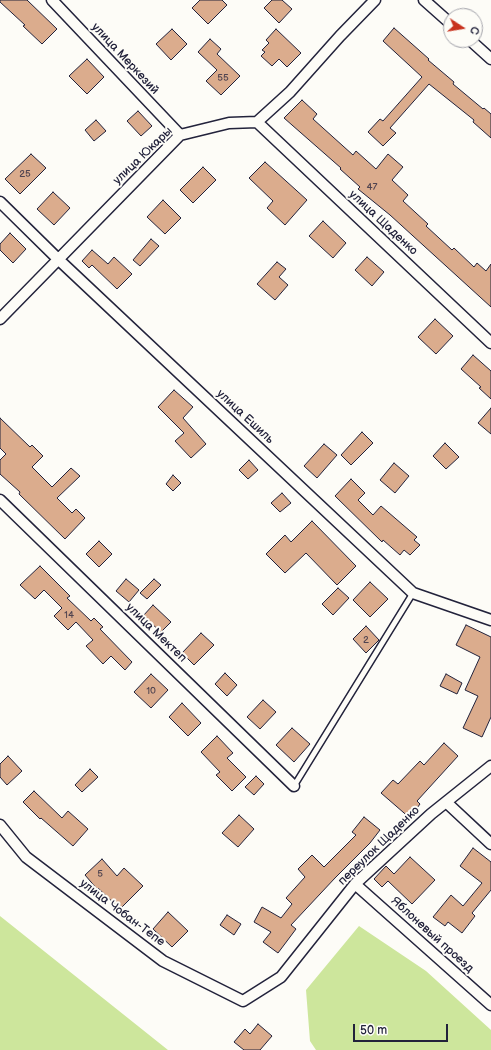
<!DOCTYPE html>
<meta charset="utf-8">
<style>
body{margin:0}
#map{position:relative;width:491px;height:1050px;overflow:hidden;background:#fdfcf7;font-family:"Balsamiq Sans",sans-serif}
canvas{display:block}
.north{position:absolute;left:443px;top:8px;width:40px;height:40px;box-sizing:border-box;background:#fdfcf7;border:1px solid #a5a5ac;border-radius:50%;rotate:102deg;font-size:11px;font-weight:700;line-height:16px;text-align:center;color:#22223b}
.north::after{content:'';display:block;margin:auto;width:14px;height:18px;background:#c8321e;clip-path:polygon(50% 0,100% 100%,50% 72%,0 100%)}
.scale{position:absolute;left:353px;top:1024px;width:95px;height:18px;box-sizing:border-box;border:2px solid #22223b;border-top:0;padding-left:5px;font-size:12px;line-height:14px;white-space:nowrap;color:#22223b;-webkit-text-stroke:3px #fdfcf7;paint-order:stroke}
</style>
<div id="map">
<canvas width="491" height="1050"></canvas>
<div class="north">С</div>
<div class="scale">50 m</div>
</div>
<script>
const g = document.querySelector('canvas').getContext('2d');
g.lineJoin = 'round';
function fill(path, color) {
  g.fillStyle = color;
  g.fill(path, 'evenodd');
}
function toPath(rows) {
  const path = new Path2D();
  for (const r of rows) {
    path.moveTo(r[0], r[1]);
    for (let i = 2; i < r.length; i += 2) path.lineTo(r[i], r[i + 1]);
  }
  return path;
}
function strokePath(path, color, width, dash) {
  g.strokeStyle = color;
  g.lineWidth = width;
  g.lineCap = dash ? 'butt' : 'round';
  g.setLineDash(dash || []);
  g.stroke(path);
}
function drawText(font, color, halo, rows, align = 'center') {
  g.font = font + ' "Balsamiq Sans",sans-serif';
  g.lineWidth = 4;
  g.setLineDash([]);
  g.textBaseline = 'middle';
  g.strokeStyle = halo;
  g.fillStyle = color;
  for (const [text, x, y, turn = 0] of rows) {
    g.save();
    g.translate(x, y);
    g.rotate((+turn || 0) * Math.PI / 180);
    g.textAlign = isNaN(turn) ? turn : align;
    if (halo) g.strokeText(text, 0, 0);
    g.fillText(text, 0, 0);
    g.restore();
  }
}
fill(toPath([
 [0,916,168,1050,0,1050],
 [359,926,426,971,491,1030,491,1050,316,1050,310,1041,306,990]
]), '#cde69c');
const building = toPath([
 [0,0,27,0,57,29,42,44,23,26,25,25,0,2,0,0],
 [200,0,222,0,227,5,208,24,192,8,200,0],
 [272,0,282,0,292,9,279,23,264,8,272,0],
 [394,28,429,59,428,60,454,82,453,84,483,109,484,108,491,114,491,138,473,122,474,120,429,84,390,128,396,133,383,146,368,132,380,119,383,121,422,77,383,41,394,28],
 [172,29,187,44,171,60,156,44,172,29],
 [276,29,301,53,287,67,279,59,272,66,261,56,265,52,262,50,269,43,266,40,276,29],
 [210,39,221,49,217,54,240,76,221,95,206,81,217,70,198,52,210,39],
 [87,59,104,77,87,94,69,76,87,59],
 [302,100,317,114,313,119,353,155,356,151,376,169,388,154,403,167,392,180,408,195,403,201,428,224,426,226,452,250,454,248,474,267,477,263,486,271,491,264,491,307,390,215,358,189,360,187,340,169,341,168,284,118,302,100],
 [138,111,152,126,141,136,127,121,138,111],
 [96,120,106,131,94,141,85,130,96,120],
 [31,154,46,168,20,194,5,179,31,154],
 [265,162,307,200,285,225,267,208,273,201,249,178,265,162],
 [203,167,216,180,193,203,180,190,203,167],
 [53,192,70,208,54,225,37,209,53,192],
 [163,200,181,218,165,234,147,217,163,200],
 [323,221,346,243,333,258,309,236,323,221],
 [10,233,26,249,13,263,0,250,0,244,10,233],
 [151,239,159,246,140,266,133,260,151,239],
 [92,250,108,264,114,257,132,274,117,289,92,265,89,268,82,261,92,250],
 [367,257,384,272,372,286,355,270,367,257],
 [277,262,286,269,279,277,288,285,275,300,257,284,277,262],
 [435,319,453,336,436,354,418,337,435,319],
 [473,355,491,371,491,399,479,388,481,387,461,369,473,355],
 [174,390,193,407,183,418,206,444,191,458,175,441,184,433,158,407,174,390],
 [491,408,491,434,478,423,491,408],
 [0,418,30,447,32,445,43,456,32,467,52,487,71,468,80,476,57,498,72,513,76,509,85,518,65,539,19,494,20,492,0,474,0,460,6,454,0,448,0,418],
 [362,432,373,443,351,465,341,455,362,432],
 [445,443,459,457,446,469,433,456,445,443],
 [324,444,337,455,317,478,304,466,324,444],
 [249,460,258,470,248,479,239,470,249,460],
 [394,463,409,476,395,493,380,480,394,463],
 [173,475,181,483,173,491,166,484,173,475],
 [351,479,365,493,358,500,373,515,381,506,417,537,414,540,420,545,410,555,404,550,400,555,383,540,382,542,335,496,351,479],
 [282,493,291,503,280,512,271,503,282,493],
 [312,521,356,566,337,585,306,553,285,573,266,554,285,535,291,542,312,521],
 [99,541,112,554,99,567,86,554,99,541],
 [40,566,70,596,67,598,91,621,94,618,103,627,100,629,132,662,125,670,111,656,103,664,86,646,93,640,76,622,68,630,54,616,62,608,44,590,35,599,20,585,40,566],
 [126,579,139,590,129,602,116,591,126,579],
 [154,579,161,585,147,599,140,593,154,579],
 [370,582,388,599,370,617,353,600,370,582],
 [338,588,349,598,333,615,322,604,338,588],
 [153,605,171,622,161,632,143,616,153,605],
 [466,625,491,637,491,717,482,737,463,728,478,696,465,690,480,657,456,645,466,625],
 [366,626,379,640,366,653,353,639,366,626],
 [201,633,214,645,194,665,182,653,201,633],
 [225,673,237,685,227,696,215,684,225,673],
 [151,674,168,690,151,708,134,692,151,674],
 [446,674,462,683,457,694,440,686,446,674],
 [263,700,276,712,260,729,247,717,263,700],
 [182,703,201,723,188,736,169,717,182,703],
 [292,728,310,744,294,762,276,745,292,728],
 [217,736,233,753,227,758,246,777,232,791,216,775,220,772,201,752,217,736],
 [444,743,458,756,417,801,420,804,417,808,419,810,411,819,381,793,393,780,398,784,420,761,424,765,444,743],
 [8,756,22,771,7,785,0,777,0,764,8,756],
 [90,769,98,777,82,792,75,785,90,769],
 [256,776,264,784,254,795,245,787,256,776],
 [34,791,62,818,68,811,88,829,73,846,41,818,40,819,23,802,34,791],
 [239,815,254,829,238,847,222,833,239,815],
 [364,817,380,830,370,843,335,878,291,925,296,929,278,953,263,942,271,932,254,922,262,907,281,918,292,904,286,898,305,877,298,869,312,855,324,867,356,835,352,832,364,817],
 [473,848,491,862,491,890,472,913,475,916,462,933,448,922,445,926,433,917,451,895,463,906,482,883,460,866,473,848],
 [410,857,435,880,412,904,388,881,382,887,374,879,386,866,394,874,410,857],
 [102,859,117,876,124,868,143,886,120,909,98,888,97,889,85,875,102,859],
 [168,912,188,931,172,947,153,929,168,912],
 [227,915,241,924,234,935,220,925,227,915],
 [258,1024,272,1036,260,1050,244,1050,234,1042,245,1029,250,1034,258,1024]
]);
fill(building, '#dbac8d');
strokePath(building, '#22223b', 1);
const service = toPath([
 [294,786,413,593]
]);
const minor = toPath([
 [52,0,180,135],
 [424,0,451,24],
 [470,40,491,59],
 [257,122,491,343],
 [0,202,59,260,413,593,491,620],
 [0,319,180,135,229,123,257,122,290,92,340,36,375,0],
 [0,500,294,786],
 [446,802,491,844],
 [0,825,26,857,163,961,243,1001,281,977,355,884,431,814,491,766],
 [355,884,491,1005]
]);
strokePath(service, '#22223b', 8);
strokePath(minor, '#22223b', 13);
strokePath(service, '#fdfcf7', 5);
strokePath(minor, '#fdfcf7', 10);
drawText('10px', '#504450', null, [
 ["55",223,78],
 ["25",25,174],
 ["47",372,187],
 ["14",69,615],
 ["2",366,640],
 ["10",151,691],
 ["5",100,874]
]);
drawText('12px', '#22223b', '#fdfcf7', [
 ["улица Меркезий",125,59,47],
 ["улица Юкары",143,156,-44],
 ["улица Щаденко",383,223,43],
 ["улица Ешиль",245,417,43],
 ["улица Мектеп",156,633,44],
 ["переулок Щаденко",379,846,-44],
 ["улица Чобан-Тепе",122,913,37],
 ["Яблоневый проезд",432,935,42]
]);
</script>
